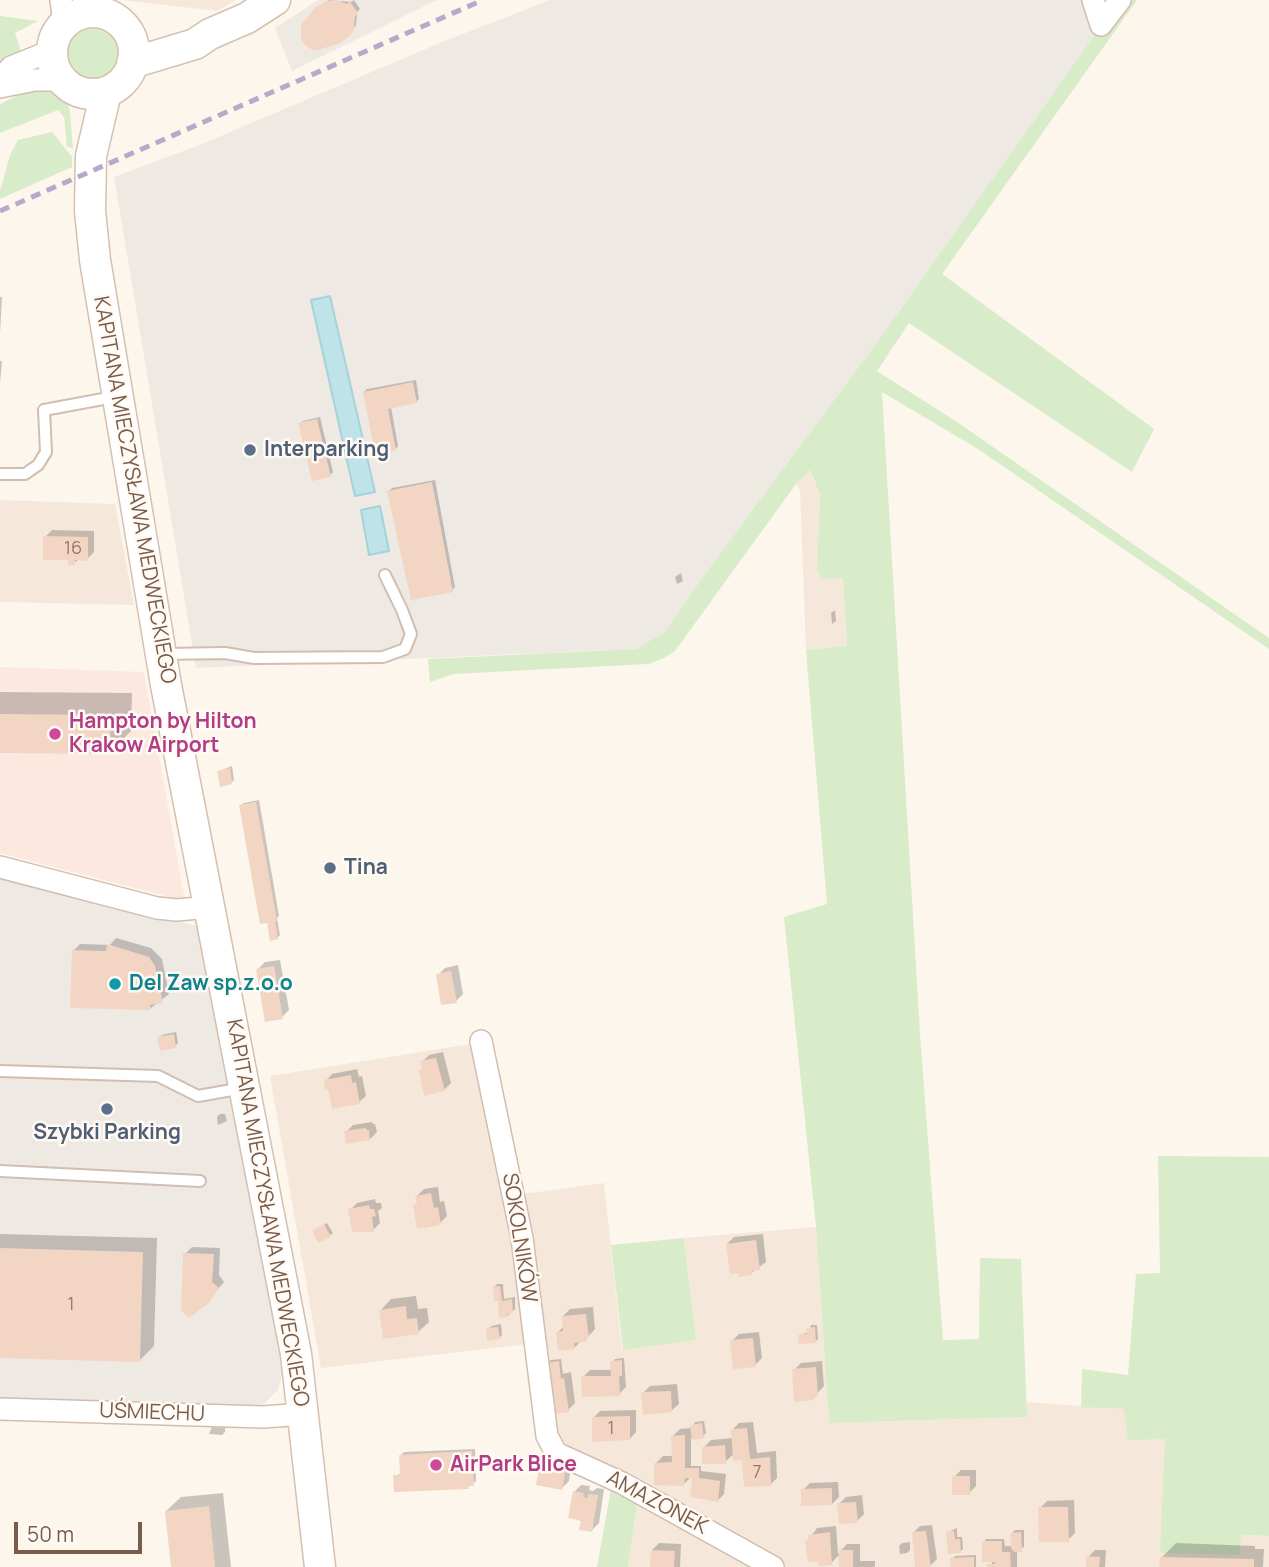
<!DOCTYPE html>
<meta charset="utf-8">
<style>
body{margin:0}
#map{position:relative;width:1269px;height:1567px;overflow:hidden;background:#fdf6ec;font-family:Manrope,sans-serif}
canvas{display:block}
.scale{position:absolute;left:14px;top:1522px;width:128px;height:32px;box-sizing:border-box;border:4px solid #7a5c4d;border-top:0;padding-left:9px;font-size:21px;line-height:24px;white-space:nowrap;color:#7a5c4d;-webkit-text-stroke:5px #fffaf3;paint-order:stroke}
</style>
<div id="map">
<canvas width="1269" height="1567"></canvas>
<div class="scale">50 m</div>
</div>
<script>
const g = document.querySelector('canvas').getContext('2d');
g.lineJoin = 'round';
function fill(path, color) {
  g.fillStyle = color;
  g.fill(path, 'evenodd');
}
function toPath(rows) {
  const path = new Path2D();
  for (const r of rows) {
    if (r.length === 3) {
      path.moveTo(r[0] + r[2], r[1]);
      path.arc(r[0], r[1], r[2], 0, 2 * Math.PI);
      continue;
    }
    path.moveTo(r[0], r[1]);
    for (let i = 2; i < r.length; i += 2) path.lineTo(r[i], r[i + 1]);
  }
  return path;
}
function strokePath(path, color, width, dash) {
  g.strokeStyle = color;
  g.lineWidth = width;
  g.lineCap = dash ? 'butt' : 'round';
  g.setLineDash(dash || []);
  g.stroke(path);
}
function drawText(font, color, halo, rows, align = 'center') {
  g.font = font + ' Manrope,sans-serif';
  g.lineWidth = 5;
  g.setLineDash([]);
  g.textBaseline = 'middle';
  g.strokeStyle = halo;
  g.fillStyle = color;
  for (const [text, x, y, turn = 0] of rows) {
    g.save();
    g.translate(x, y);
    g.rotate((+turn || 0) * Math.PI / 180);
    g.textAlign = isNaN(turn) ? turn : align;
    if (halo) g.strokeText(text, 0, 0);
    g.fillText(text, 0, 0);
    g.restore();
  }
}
fill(toPath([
 [122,0,236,0,217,11],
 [809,469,820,495,817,569,843,577,847,646,806,650,800,490,796,484],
 [0,500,115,504,134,605,0,602],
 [477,1043,518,1244,529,1344,321,1368,270,1076],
 [604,1183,622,1350,696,1340,684,1238,816,1227,829,1423,1026,1417,1026,1402,1124,1409,1165,1438,1240,1554,1241,1535,1269,1536,1269,1567,784,1567,738,1539,557,1448,523,1194],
 [637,1504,736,1558,749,1567,628,1567]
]), '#f5e8da');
fill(toPath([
 [0,667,144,672,185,901,0,853]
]), '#fde8e0');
fill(toPath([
 [318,0,437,0,292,71,275,28],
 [550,0,1119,0,878,341,705,574,666,632,636,649,196,668,114,177,202,144,442,42],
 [0,875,159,918,198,926,283,1371,278,1390,259,1409,0,1399]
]), '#efe9e4');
fill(toPath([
 [1119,0,1137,0,942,274,1154,429,1132,472,909,323,877,371,954,420,1269,638,1269,649,978,449,882,392,920,1034,943,1340,979,1339,980,1258,1021,1259,1027,1417,829,1423,816,1227,784,917,827,904,806,650,847,646,843,578,822,579,817,569,820,495,810,470,796,484,675,651,662,659,648,664,453,674,430,682,428,659,636,649,665,632,705,574,878,341],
 [0,16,38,21,15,33,21,52,0,62],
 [93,53,27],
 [41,90,59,94,68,104,70,112,73,149,67,146,64,117,58,110,0,133,0,104,21,94],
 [52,132,72,157,72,167,0,199,0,191,10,155,18,140],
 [1158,1156,1269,1157,1269,1536,1241,1535,1240,1555,1160,1553,1165,1439,1128,1440,1124,1409,1081,1407,1082,1369,1128,1375,1136,1274,1160,1273],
 [684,1238,696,1340,623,1350,611,1245],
 [611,1489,637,1504,628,1567,597,1567]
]), '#d8ecc9');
const water = toPath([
 [330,296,375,492,355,496,311,300,330,296],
 [380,506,389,551,369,555,361,510,380,506]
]);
fill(water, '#bfe3e8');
strokePath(water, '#a5d3da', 2);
fill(toPath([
 [329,0,351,2,354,0,360,9,357,12,356,25,352,31,320,6],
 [0,297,2,297,0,334],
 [0,361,2,361,0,384],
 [416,380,419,399,416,402,391,407,398,446,396,449,364,392,367,389],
 [320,417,333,472,330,475,300,424,303,421],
 [435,480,455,587,452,590,389,491,392,488],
 [52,530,94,531,94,552,87,559,79,559,74,563,45,537],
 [681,573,683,581,677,584,675,577],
 [835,610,836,621,832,624,831,613],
 [0,692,132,693,131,731,109,753,0,751],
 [232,766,234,780,231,783,219,771],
 [259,800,279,916,277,918,280,935,277,938,241,806,244,803],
 [116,938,151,948,162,959,169,994,151,1008,72,1006,73,951,80,944,110,945],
 [280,960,289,1010,282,1017,258,969,265,962],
 [458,965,463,994,456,1001,438,975,445,968],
 [176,1032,178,1043,175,1046,159,1038,162,1035],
 [443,1052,451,1083,444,1090,423,1068,422,1062,429,1055],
 [357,1069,359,1077,362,1076,366,1096,359,1102,326,1081,332,1074],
 [220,1114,225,1114,227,1121,218,1125,217,1117],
 [372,1122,373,1124,375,1124,377,1132,370,1139,346,1132,353,1125],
 [438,1187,440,1202,444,1201,447,1216,440,1223,415,1206,418,1203,417,1196,424,1189],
 [375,1199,376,1203,381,1203,382,1208,378,1211,380,1223,373,1230,350,1210,357,1203],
 [327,1223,333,1233,330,1235,314,1231],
 [0,1234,157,1238,154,1346,140,1360,0,1357],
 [763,1234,766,1262,751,1273,727,1244,734,1237],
 [192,1247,220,1248,219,1275,224,1282,207,1302,185,1254],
 [497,1284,503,1284,504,1299,515,1297,515,1309,507,1316,494,1287],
 [416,1296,418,1309,427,1308,429,1322,418,1332,381,1310,391,1299],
 [593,1307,595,1329,585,1340,581,1341,574,1348,557,1333,564,1326,563,1316,570,1309],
 [501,1324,502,1335,499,1338,488,1329,491,1326],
 [811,1325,817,1325,818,1339,815,1342,800,1335,809,1332],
 [759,1332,762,1358,755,1365,732,1341,739,1334],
 [624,1358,626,1387,619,1394,583,1377,590,1370,612,1370,612,1362,615,1359],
 [561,1359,563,1374,571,1372,575,1403,568,1410,548,1363,551,1360],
 [822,1361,824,1386,812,1399,794,1370,801,1363],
 [677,1384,679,1404,672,1410,643,1393,650,1386],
 [636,1410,636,1432,630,1439,593,1418,600,1411],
 [704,1421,706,1433,703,1436,691,1438,691,1466,701,1466,701,1471,726,1474,724,1494,717,1501,694,1474,684,1484,656,1463,663,1456,674,1456,673,1436,680,1429,692,1428,695,1422],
 [753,1422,757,1453,776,1451,777,1478,770,1485,744,1458,735,1453,725,1462,704,1447,711,1440,733,1438,732,1430,739,1423],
 [212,1427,225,1428,225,1432,222,1435,209,1434],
 [475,1449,476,1481,468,1487,395,1476,402,1473,401,1455,404,1452],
 [549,1457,572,1461,569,1481,562,1488,542,1464],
 [961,1470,976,1470,976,1486,969,1493,954,1477],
 [838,1482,839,1497,832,1504,803,1490,810,1483],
 [581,1485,590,1486,589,1490,593,1491,597,1488,604,1489,599,1523,592,1530,583,1519,574,1492],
 [223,1493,231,1567,172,1567,166,1511,181,1497],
 [862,1495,864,1514,857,1521,839,1504,846,1497],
 [1074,1500,1075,1533,1068,1540,1040,1508,1047,1501],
 [932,1525,937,1559,930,1566,913,1533,920,1526],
 [836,1526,838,1554,847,1544,860,1544,860,1561,875,1561,875,1567,845,1567,841,1553,831,1563,806,1543,817,1528],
 [957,1528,957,1537,962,1537,963,1549,960,1552,948,1532],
 [1015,1530,1024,1530,1024,1547,1017,1550,1017,1567,989,1567,994,1560,984,1542,986,1539,1004,1539,1005,1546,1012,1546,1012,1533],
 [910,1542,910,1550,907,1553,900,1554,899,1546,902,1543],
 [659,1543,681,1544,680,1567,651,1567,652,1550],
 [1176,1543,1255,1546,1255,1549,1264,1549,1263,1567,1161,1567,1161,1558],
 [1095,1550,1106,1550,1105,1567,1088,1567,1088,1557],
 [976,1555,976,1567,953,1567,952,1559,955,1556]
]), '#0003');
fill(toPath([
 [337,0,347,4,350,2,358,13,355,16,354,29,350,36,338,44,314,51,305,45,301,39,301,25,315,8,326,1],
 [413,382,417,403,388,409,396,450,375,454,363,392],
 [317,419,331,477,312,481,298,423],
 [432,482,453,592,411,600,387,491],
 [43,536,88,537,88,561,75,560,75,565,68,565,68,560,43,560],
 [0,714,111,715,110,754,0,753],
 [230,768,232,784,220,787,217,771],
 [256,802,277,921,275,921,278,939,270,941,267,923,260,924,239,805],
 [107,944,149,957,155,966,163,1003,150,1005,151,1010,70,1008,72,950,106,951],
 [274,966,283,1019,265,1022,256,969],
 [451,971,457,1003,441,1005,436,974],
 [174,1034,176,1048,160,1051,157,1037],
 [436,1058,445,1091,424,1096,419,1070,422,1069,420,1061],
 [351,1075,352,1083,356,1082,360,1104,332,1109,328,1089,325,1090,324,1080],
 [366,1128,366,1130,369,1130,370,1140,346,1144,344,1131],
 [431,1193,434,1208,438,1207,441,1225,417,1229,413,1205,417,1204,415,1196],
 [369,1205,370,1209,374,1209,376,1216,372,1217,374,1232,352,1232,348,1209],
 [324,1224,331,1237,318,1243,312,1231],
 [756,1240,760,1270,752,1271,752,1275,738,1277,738,1273,730,1274,726,1244],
 [0,1248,143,1252,140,1362,0,1358],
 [183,1253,214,1254,212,1282,219,1288,209,1303,189,1318,181,1310],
 [500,1286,502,1301,512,1299,513,1313,507,1314,508,1317,499,1318,498,1301,494,1301,493,1287],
 [406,1306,407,1319,417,1318,419,1334,383,1339,379,1310],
 [586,1314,589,1338,585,1338,586,1342,574,1343,575,1349,558,1351,556,1332,563,1331,562,1316],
 [498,1327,500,1339,487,1341,486,1328],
 [815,1327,816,1343,799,1344,798,1335,807,1334,807,1328],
 [753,1338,756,1367,733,1369,730,1340],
 [622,1360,622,1376,619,1376,620,1396,582,1397,581,1376,611,1376,610,1361],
 [559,1361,561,1379,564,1378,569,1412,553,1414,546,1363],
 [816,1367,818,1395,813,1400,794,1402,792,1369],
 [671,1391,672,1412,643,1415,641,1392],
 [630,1416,630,1440,592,1442,592,1417],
 [702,1423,704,1438,692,1440,690,1425],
 [747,1428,750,1459,770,1457,771,1486,744,1487,742,1460,733,1461,731,1429],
 [685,1435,685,1468,699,1468,699,1478,720,1481,718,1502,690,1497,692,1478,685,1478,684,1486,654,1485,654,1463,672,1462,671,1436],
 [725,1445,726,1464,702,1464,702,1447],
 [472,1451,474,1486,468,1486,469,1489,394,1492,393,1475,400,1475,399,1455],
 [540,1463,566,1467,562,1490,536,1485],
 [952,1476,970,1476,970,1495,952,1495],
 [832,1488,832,1505,801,1506,801,1489],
 [573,1491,584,1493,583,1497,588,1498,588,1494,598,1495,592,1532,579,1530,581,1521,568,1518],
 [856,1502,858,1523,839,1524,837,1503],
 [209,1506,215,1567,171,1567,165,1511],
 [1038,1507,1068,1507,1069,1542,1039,1542],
 [926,1531,931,1567,915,1567,912,1532],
 [946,1531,954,1531,955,1539,960,1539,961,1553,948,1554],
 [830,1532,832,1565,818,1566,818,1562,808,1562,805,1542,808,1542,808,1535],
 [1021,1532,1022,1552,1014,1552,1011,1548,1010,1533],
 [982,1541,1002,1541,1002,1552,1010,1552,1011,1567,987,1567,987,1564,995,1564,995,1562,982,1562],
 [651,1550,675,1551,674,1567,650,1567],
 [839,1550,853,1550,853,1567,839,1567],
 [1086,1556,1100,1557,1099,1567,1086,1567],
 [974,1557,974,1567,951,1567,950,1558],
 [1160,1557,1254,1559,1254,1567,1159,1567]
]), '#f3d5c3');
const service = toPath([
 [0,474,25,474,38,465,46,452,44,410,103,399,117,399],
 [164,654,225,653,254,658,383,657,405,649,411,634,402,610,385,575],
 [0,1071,158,1076,198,1096,243,1088],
 [0,1171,200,1181]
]);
const minor = toPath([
 [61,0,64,24],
 [84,0,91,12],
 [1093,0,1101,25],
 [1101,25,1120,0],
 [0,80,11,67,53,50],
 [0,87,35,80,61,80],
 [0,867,157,908,177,910,209,907],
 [481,1041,522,1238,547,1436,556,1453,622,1483,773,1567],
 [0,1409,263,1417,304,1414]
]);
const secondary = toPath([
 [93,53,41],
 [132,63,195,44,210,34,247,18,275,0],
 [106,92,91,156,90,211,95,260,166,685,296,1354,320,1567]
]);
strokePath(service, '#d1beb0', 14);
strokePath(minor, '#d1beb0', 24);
strokePath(secondary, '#d6c0b0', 33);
strokePath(service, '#fff', 10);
strokePath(minor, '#fff', 21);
strokePath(secondary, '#fff', 30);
strokePath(toPath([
 [0,211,483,0]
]), '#b9a8c9', 5, [10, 7]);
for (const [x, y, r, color] of [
 [250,450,7,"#5c6f8a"],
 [55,734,7,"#d1479c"],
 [330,868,7,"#5c6f8a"],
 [115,984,7,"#0f9aa8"],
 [107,1109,7,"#5c6f8a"],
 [436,1465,7,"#d1479c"]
]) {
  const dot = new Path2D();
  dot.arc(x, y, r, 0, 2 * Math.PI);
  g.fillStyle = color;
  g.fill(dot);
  strokePath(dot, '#fffaf3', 2.5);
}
drawText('18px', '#987a6a', null, [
 ["16",73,549],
 ["1",71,1305],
 ["1",611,1429],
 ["7",757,1473]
]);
drawText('bold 21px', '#4e5e75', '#fffaf3', [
 ["Interparking",264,450],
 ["Tina",344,868],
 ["Szybki Parking",107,1133,"center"]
], 'left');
drawText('21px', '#7a5c4d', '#fffaf3', [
 ["KAPITANA MIECZYSŁAWA MEDWECKIEGO",134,490,80],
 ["KAPITANA MIECZYSŁAWA MEDWECKIEGO",267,1213,80],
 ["SOKOLNIKÓW",519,1238,81],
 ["UŚMIECHU",152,1413,2],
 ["AMAZONEK",657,1503,28]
]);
drawText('bold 21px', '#b23c85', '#fffaf3', [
 ["Hampton by Hilton",69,722],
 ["Krakow Airport",69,746],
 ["AirPark Blice",450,1465]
], 'left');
drawText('bold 21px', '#0d838f', '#fffaf3', [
 ["Del Zaw sp.z.o.o",129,984]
], 'left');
</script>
